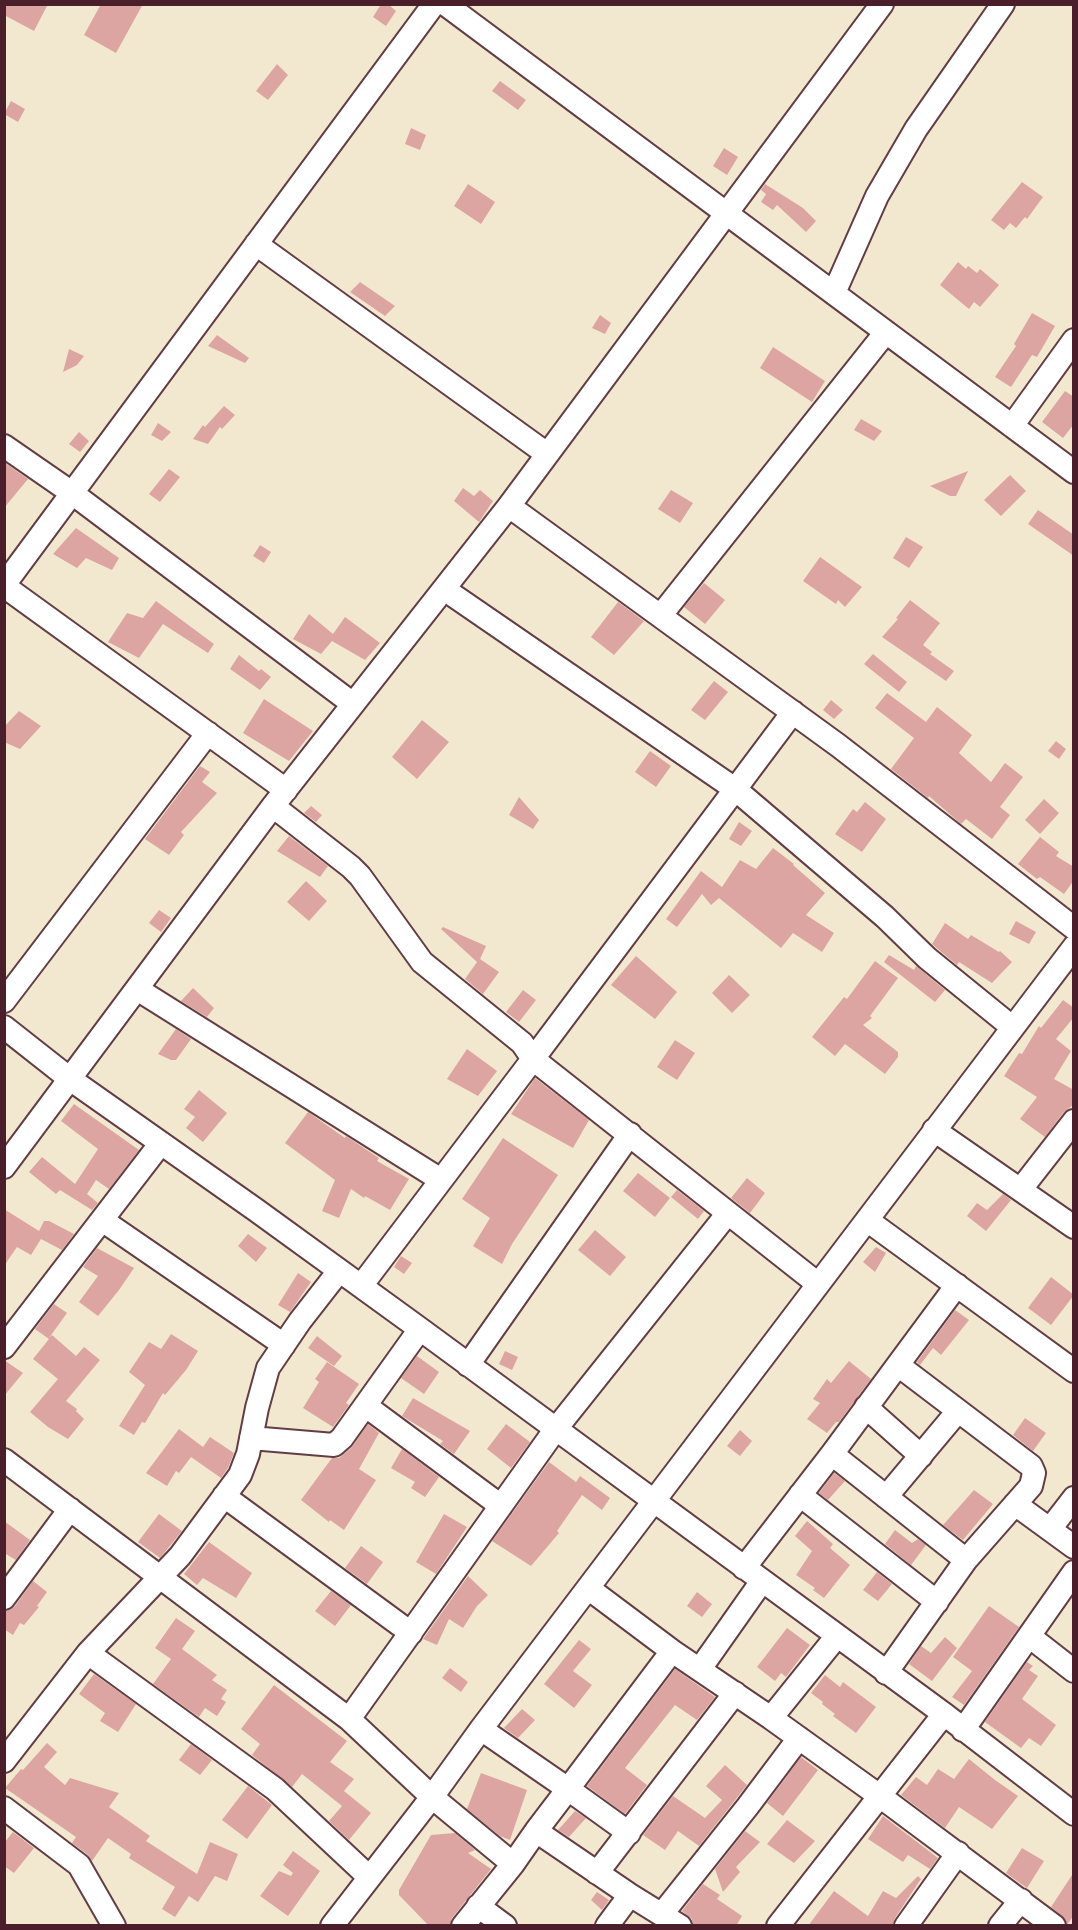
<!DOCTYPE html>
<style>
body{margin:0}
#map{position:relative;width:1078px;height:1930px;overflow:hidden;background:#f2e8d0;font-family:"Playpen Sans",sans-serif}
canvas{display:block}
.frame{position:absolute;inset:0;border:6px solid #4a1f2b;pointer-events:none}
</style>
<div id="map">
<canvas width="1078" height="1930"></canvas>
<div class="frame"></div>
</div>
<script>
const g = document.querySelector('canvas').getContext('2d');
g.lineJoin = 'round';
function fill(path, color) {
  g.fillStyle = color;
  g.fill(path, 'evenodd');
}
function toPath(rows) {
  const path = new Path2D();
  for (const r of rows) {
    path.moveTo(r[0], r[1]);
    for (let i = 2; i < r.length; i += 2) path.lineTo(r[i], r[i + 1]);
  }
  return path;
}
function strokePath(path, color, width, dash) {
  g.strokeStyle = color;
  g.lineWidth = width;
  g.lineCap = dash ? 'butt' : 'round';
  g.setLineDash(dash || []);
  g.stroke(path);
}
fill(toPath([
 [4,4,48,4,34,31,4,15],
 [101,4,143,4,116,53,84,35],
 [381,4,388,4,396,11,386,26,373,17],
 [277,64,288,75,268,100,256,91],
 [500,81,526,100,518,110,492,91],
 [11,101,25,109,18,122,4,114],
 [411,128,426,135,420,150,405,144],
 [724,148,738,157,727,175,713,166],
 [1022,182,1043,197,1027,219,1025,217,1016,228,1010,223,1004,230,991,220],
 [468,184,495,202,481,224,454,206],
 [765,184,803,208,816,221,806,232,777,205,773,210,761,202,766,194,761,190],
 [958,262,966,269,968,266,977,273,980,269,999,285,980,307,974,302,969,309,940,285],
 [360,282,395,306,385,316,350,292],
 [1032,313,1055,326,1037,357,1032,355,1011,387,995,377,1016,346,1014,344],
 [600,315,611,323,605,334,592,328],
 [217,335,249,358,245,363,208,346],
 [773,347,825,381,812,402,760,368],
 [69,349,84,356,77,365,63,372],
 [1065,391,1074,397,1074,424,1063,438,1042,422],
 [224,406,235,415,222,429,220,427,208,444,193,439,203,425,205,427],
 [861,419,882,431,874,441,854,430],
 [158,423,171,432,162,441,151,435],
 [79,432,89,441,80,452,69,444],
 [5,463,28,479,4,508,4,464],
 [169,469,180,477,160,502,149,494],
 [968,471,956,496,950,496,930,486],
 [1010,475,1026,491,1001,516,984,500],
 [463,488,474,496,480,490,493,501,479,522,454,501],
 [671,490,693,503,680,523,658,509],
 [1038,510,1074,535,1074,556,1028,524],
 [76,528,119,558,112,570,86,558,77,568,53,554],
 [906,537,923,547,909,568,893,558],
 [260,545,271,552,264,563,253,556],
 [820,557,862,587,845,607,838,600,836,604,803,581],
 [704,583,725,600,705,624,684,607],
 [910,600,940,623,923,645,932,652,930,654,954,671,946,681,882,637,898,619,896,618],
 [156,601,214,644,208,653,163,624,139,658,108,642,127,613,143,618],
 [618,602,644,621,614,655,591,637],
 [309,614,333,634,345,617,380,643,365,660,332,641,321,654,293,639],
 [873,654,907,682,899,692,864,664],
 [239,655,259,671,261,669,271,677,260,690,230,669],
 [714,681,728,692,705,720,691,710],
 [887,693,926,722,937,707,972,735,959,753,991,782,1005,763,1023,777,1000,807,1010,815,992,839,966,819,961,824,929,796,928,798,891,769,914,738,875,708],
 [264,699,313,731,289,761,243,733],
 [831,700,843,710,834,719,823,710],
 [19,711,41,726,20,749,4,742,4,727],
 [422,720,449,742,417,779,392,757],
 [1056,741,1066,749,1059,759,1048,751],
 [650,751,671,766,656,787,635,772],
 [200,766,210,772,202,782,217,793,181,832,184,835,169,855,145,839],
 [519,797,539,820,533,829,509,815],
 [1044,799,1059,813,1040,834,1025,820],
 [865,802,886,819,862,852,835,834,853,809,857,812],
 [311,806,322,815,316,822,304,813],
 [739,822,752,831,741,846,729,839],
 [289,836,328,866,320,877,277,851],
 [1040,837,1059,852,1056,856,1074,867,1074,880,1064,894,1040,877,1037,879,1018,864],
 [773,848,794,864,793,865,825,893,806,915,834,933,822,952,793,933,781,948,719,898,711,905,702,894,677,927,666,919,701,871,722,887,740,860,756,869],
 [306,881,327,901,309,921,287,902],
 [159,910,171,918,161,932,149,923],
 [1016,921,1036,932,1029,944,1009,934],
 [945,923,968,939,971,935,999,952,1000,951,1012,962,992,983,959,962,957,965,932,944],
 [443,927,486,946,480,959,499,972,483,994,465,979,477,962,441,929],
 [889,955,914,970,916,966,945,990,935,1002,884,962],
 [636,956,677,992,655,1019,611,985],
 [875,961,898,978,870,1016,872,1018,863,1025,898,1052,898,1057,885,1074,845,1044,835,1056,812,1037,844,997,847,999],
 [729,975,750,995,732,1013,712,993],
 [193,988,214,1008,207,1017,181,1001],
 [523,990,536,1000,519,1022,506,1012],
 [1063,1000,1074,1008,1074,1017,1056,1039,1071,1051,1054,1079,1074,1090,1074,1104,1063,1113,1045,1137,1020,1119,1037,1097,1004,1076,1019,1053,1022,1054,1039,1026,1041,1028],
 [176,1029,191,1039,176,1060,171,1060,158,1054],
 [675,1040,695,1053,677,1080,657,1067],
 [467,1049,497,1071,478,1096,447,1079],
 [535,1078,589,1120,573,1148,511,1114],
 [199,1090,227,1113,203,1142,186,1128,195,1117,184,1109],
 [74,1104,139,1150,109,1189,96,1180,87,1194,98,1203,92,1210,60,1190,56,1194,29,1172,42,1157,75,1184,98,1149,61,1121],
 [308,1112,345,1138,346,1136,379,1158,377,1161,409,1179,390,1210,365,1196,364,1198,351,1189,339,1218,322,1211,335,1180,285,1143],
 [503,1138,558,1175,512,1244,502,1264,473,1246,490,1218,462,1199],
 [638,1173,670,1198,655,1217,623,1191],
 [747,1178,765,1193,750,1213,731,1198],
 [677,1190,704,1211,698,1219,671,1197],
 [1003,1194,1011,1200,986,1231,967,1216,977,1203,987,1210],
 [4,1209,39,1231,44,1221,49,1221,74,1234,62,1250,41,1239,31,1255,17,1247,4,1266],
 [595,1230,626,1257,610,1276,578,1250],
 [248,1234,267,1248,256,1262,238,1246],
 [876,1247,886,1253,875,1272,863,1262],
 [97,1248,134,1268,119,1290,98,1316,79,1302,98,1276,83,1267],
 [401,1256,412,1263,404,1274,394,1267],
 [298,1273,311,1282,290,1312,278,1305],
 [1051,1277,1074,1295,1051,1325,1028,1308],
 [54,1304,67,1313,49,1338,52,1335,76,1356,84,1347,100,1360,66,1401,77,1409,76,1411,84,1419,68,1439,48,1427,30,1412,58,1379,33,1359,49,1339,35,1329],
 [955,1310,969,1320,941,1355,933,1348,920,1365,917,1362],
 [171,1334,198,1351,186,1370,165,1395,163,1393,145,1423,142,1422,134,1435,119,1426,145,1385,129,1372,149,1342,161,1349],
 [317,1336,342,1356,334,1366,308,1348],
 [505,1351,518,1357,512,1370,499,1364],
 [417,1356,439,1372,424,1394,401,1378],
 [4,1360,23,1373,4,1396],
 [849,1361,871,1379,839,1422,836,1422,827,1433,807,1419,820,1403,813,1399,827,1379,831,1383],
 [327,1362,359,1384,346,1403,349,1405,333,1427,303,1408,319,1382,315,1379],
 [413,1398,470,1431,454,1454,440,1444,443,1441,402,1416],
 [1025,1418,1046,1433,1033,1451,1013,1435],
 [368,1424,379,1433,359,1469,376,1480,344,1530,330,1520,329,1522,301,1500,332,1458,339,1458,351,1448],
 [506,1424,530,1442,511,1468,487,1449],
 [179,1429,203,1447,210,1437,234,1453,228,1468,221,1478,191,1457,179,1473,176,1471,167,1486,146,1473],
 [740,1430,752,1441,740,1456,727,1446],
 [402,1449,439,1477,425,1497,411,1488,415,1482,391,1468],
 [549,1462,576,1482,580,1476,610,1498,602,1510,582,1495,557,1531,559,1533,531,1566,492,1541],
 [834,1473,845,1481,828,1500,819,1493],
 [974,1490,993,1504,963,1540,943,1525],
 [159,1514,182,1531,160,1558,138,1542],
 [444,1514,467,1527,436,1574,416,1562],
 [4,1521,30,1540,16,1560,4,1553],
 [807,1521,833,1544,830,1548,850,1565,824,1598,813,1590,815,1588,796,1575,812,1551,795,1536],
 [895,1530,912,1543,918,1539,926,1545,911,1565,885,1544],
 [209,1542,252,1573,236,1598,203,1578,197,1585,184,1574],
 [361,1546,383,1562,367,1584,345,1568],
 [877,1572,892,1584,878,1601,863,1590],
 [468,1576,488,1595,477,1606,463,1628,449,1619,437,1645,423,1639],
 [33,1581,47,1592,37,1606,39,1607,24,1625,20,1623,13,1635,4,1629,4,1611,10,1610,15,1606],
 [331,1591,351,1605,335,1626,315,1611],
 [697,1592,712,1604,702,1617,687,1606],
 [989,1606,1019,1627,964,1705,952,1697,972,1671,953,1657],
 [176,1618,195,1631,182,1649,217,1675,212,1680,227,1690,221,1699,226,1702,217,1716,205,1708,199,1717,153,1684,171,1659,155,1648],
 [787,1628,810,1645,786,1677,781,1673,775,1681,757,1667],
 [945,1637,957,1648,932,1681,909,1664,921,1646,931,1653],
 [579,1640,591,1649,573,1671,592,1685,574,1708,544,1684],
 [1027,1662,1033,1666,1029,1670,1038,1676,1022,1699,1056,1725,1041,1746,1029,1738,1021,1748,985,1722],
 [450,1668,468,1682,461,1692,442,1678],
 [675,1669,715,1697,697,1720,675,1705,625,1768,647,1785,625,1814,587,1786],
 [94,1674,136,1704,118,1732,100,1721,105,1713,79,1694],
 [825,1675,840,1687,843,1682,876,1707,856,1733,833,1716,835,1714,822,1704,823,1702,811,1693],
 [274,1685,347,1741,330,1762,354,1779,344,1791,371,1813,349,1840,329,1821,342,1806,302,1774,292,1787,252,1755,260,1744,241,1729],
 [522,1709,535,1720,518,1738,504,1728],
 [47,1743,57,1752,44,1767,65,1785,70,1778,119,1793,109,1807,150,1836,146,1841,197,1874,210,1842,238,1854,227,1881,215,1876,198,1902,189,1896,175,1917,162,1909,175,1887,129,1858,131,1854,108,1838,92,1861,87,1854,72,1843,76,1837,5,1788,21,1769,23,1770],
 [191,1744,212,1760,200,1775,179,1760],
 [801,1757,818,1770,783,1816,767,1803],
 [969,1759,995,1780,1018,1796,992,1829,959,1807,945,1828,901,1795,916,1777,927,1785,938,1769,954,1779],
 [725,1765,747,1785,699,1846,678,1831,665,1850,643,1835,673,1796,705,1818,722,1800,706,1786],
 [481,1773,527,1790,510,1840,500,1836,467,1809],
 [248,1786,272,1805,247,1839,222,1820],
 [575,1811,586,1818,569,1837,558,1830],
 [883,1816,938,1858,930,1869,908,1855,903,1862,868,1839],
 [787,1820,815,1841,794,1863,767,1844],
 [745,1831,760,1842,736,1867,740,1872,723,1892,715,1869],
 [13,1832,34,1848,14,1873,4,1866,4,1843],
 [455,1833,475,1850,468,1853,491,1869,452,1918,450,1926,429,1926,399,1895,399,1890,431,1835],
 [1022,1848,1044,1861,1027,1888,1006,1873],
 [293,1851,320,1871,288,1916,260,1896,279,1871,291,1876,293,1873,283,1865],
 [1074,1872,1074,1915,1067,1925,1062,1916,1051,1907],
 [918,1876,921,1879,895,1918,893,1926,808,1926,834,1891,868,1916,883,1891,896,1898],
 [703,1884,720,1895,717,1899,742,1916,736,1926,693,1926,692,1919,682,1911],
 [597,1892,609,1900,602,1910,591,1900]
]), '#dda5a1');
const minor = toPath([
 [445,4,1074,472],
 [256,244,547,454],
 [834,293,877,196,916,129,1003,4],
 [1012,426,1074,340],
 [4,446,72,493,353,704],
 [509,506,839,746,1074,928],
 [4,585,434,4],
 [4,586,286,790],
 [444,589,735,789,885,917,927,958,1012,1027],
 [661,615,886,332],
 [793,712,533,1059,818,1284],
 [273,806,351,867,360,876,422,962,522,1043,533,1059,361,1286],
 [137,989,441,1180],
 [4,1001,208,733],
 [4,1027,70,1079,256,1210,420,1329,944,1714,1074,1814],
 [934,1130,1074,1227],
 [4,1167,273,806,509,506,882,4],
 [1021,1189,1074,1121],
 [102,1220,284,1345],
 [867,1220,1074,1371],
 [4,1347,161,1143],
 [468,1365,630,1134],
 [366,1406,501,1506],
 [866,1407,921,1456],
 [251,1438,334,1445,342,1438,420,1329],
 [832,1454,966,1560],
 [4,1460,349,1719,432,1797,513,1864],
 [800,1495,937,1602],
 [224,1496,411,1633],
 [886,1497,958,1411],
 [1015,1504,1074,1547],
 [1050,1529,1074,1498],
 [744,1568,832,1454,957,1285],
 [588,1588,672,1651,771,1718,881,1797,1054,1926],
 [4,1598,70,1509],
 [1029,1636,1074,1671],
 [88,1653,275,1789,369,1877],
 [700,1669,762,1581],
 [886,1673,966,1560,1031,1486,1034,1473,1031,1466,898,1365],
 [771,1718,837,1636],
 [349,1719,555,1430,728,1213],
 [481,1729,568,1789,536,1831,630,1895,680,1926],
 [963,1730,1074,1572],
 [4,1761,88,1653,180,1556,240,1475,248,1454,257,1408,268,1368,300,1321,339,1271],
 [4,1808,79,1865,114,1926],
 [629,1833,568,1789,672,1651],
 [597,1873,735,1693],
 [478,1906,505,1926],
 [662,1914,748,1806,799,1738],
 [332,1926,432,1797,481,1729,1074,947],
 [463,1926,513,1864,536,1831],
 [607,1926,630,1895],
 [778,1926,944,1714],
 [906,1926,958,1853],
 [1000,1926,1021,1900]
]);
strokePath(minor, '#633d44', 26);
strokePath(minor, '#fff', 22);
</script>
